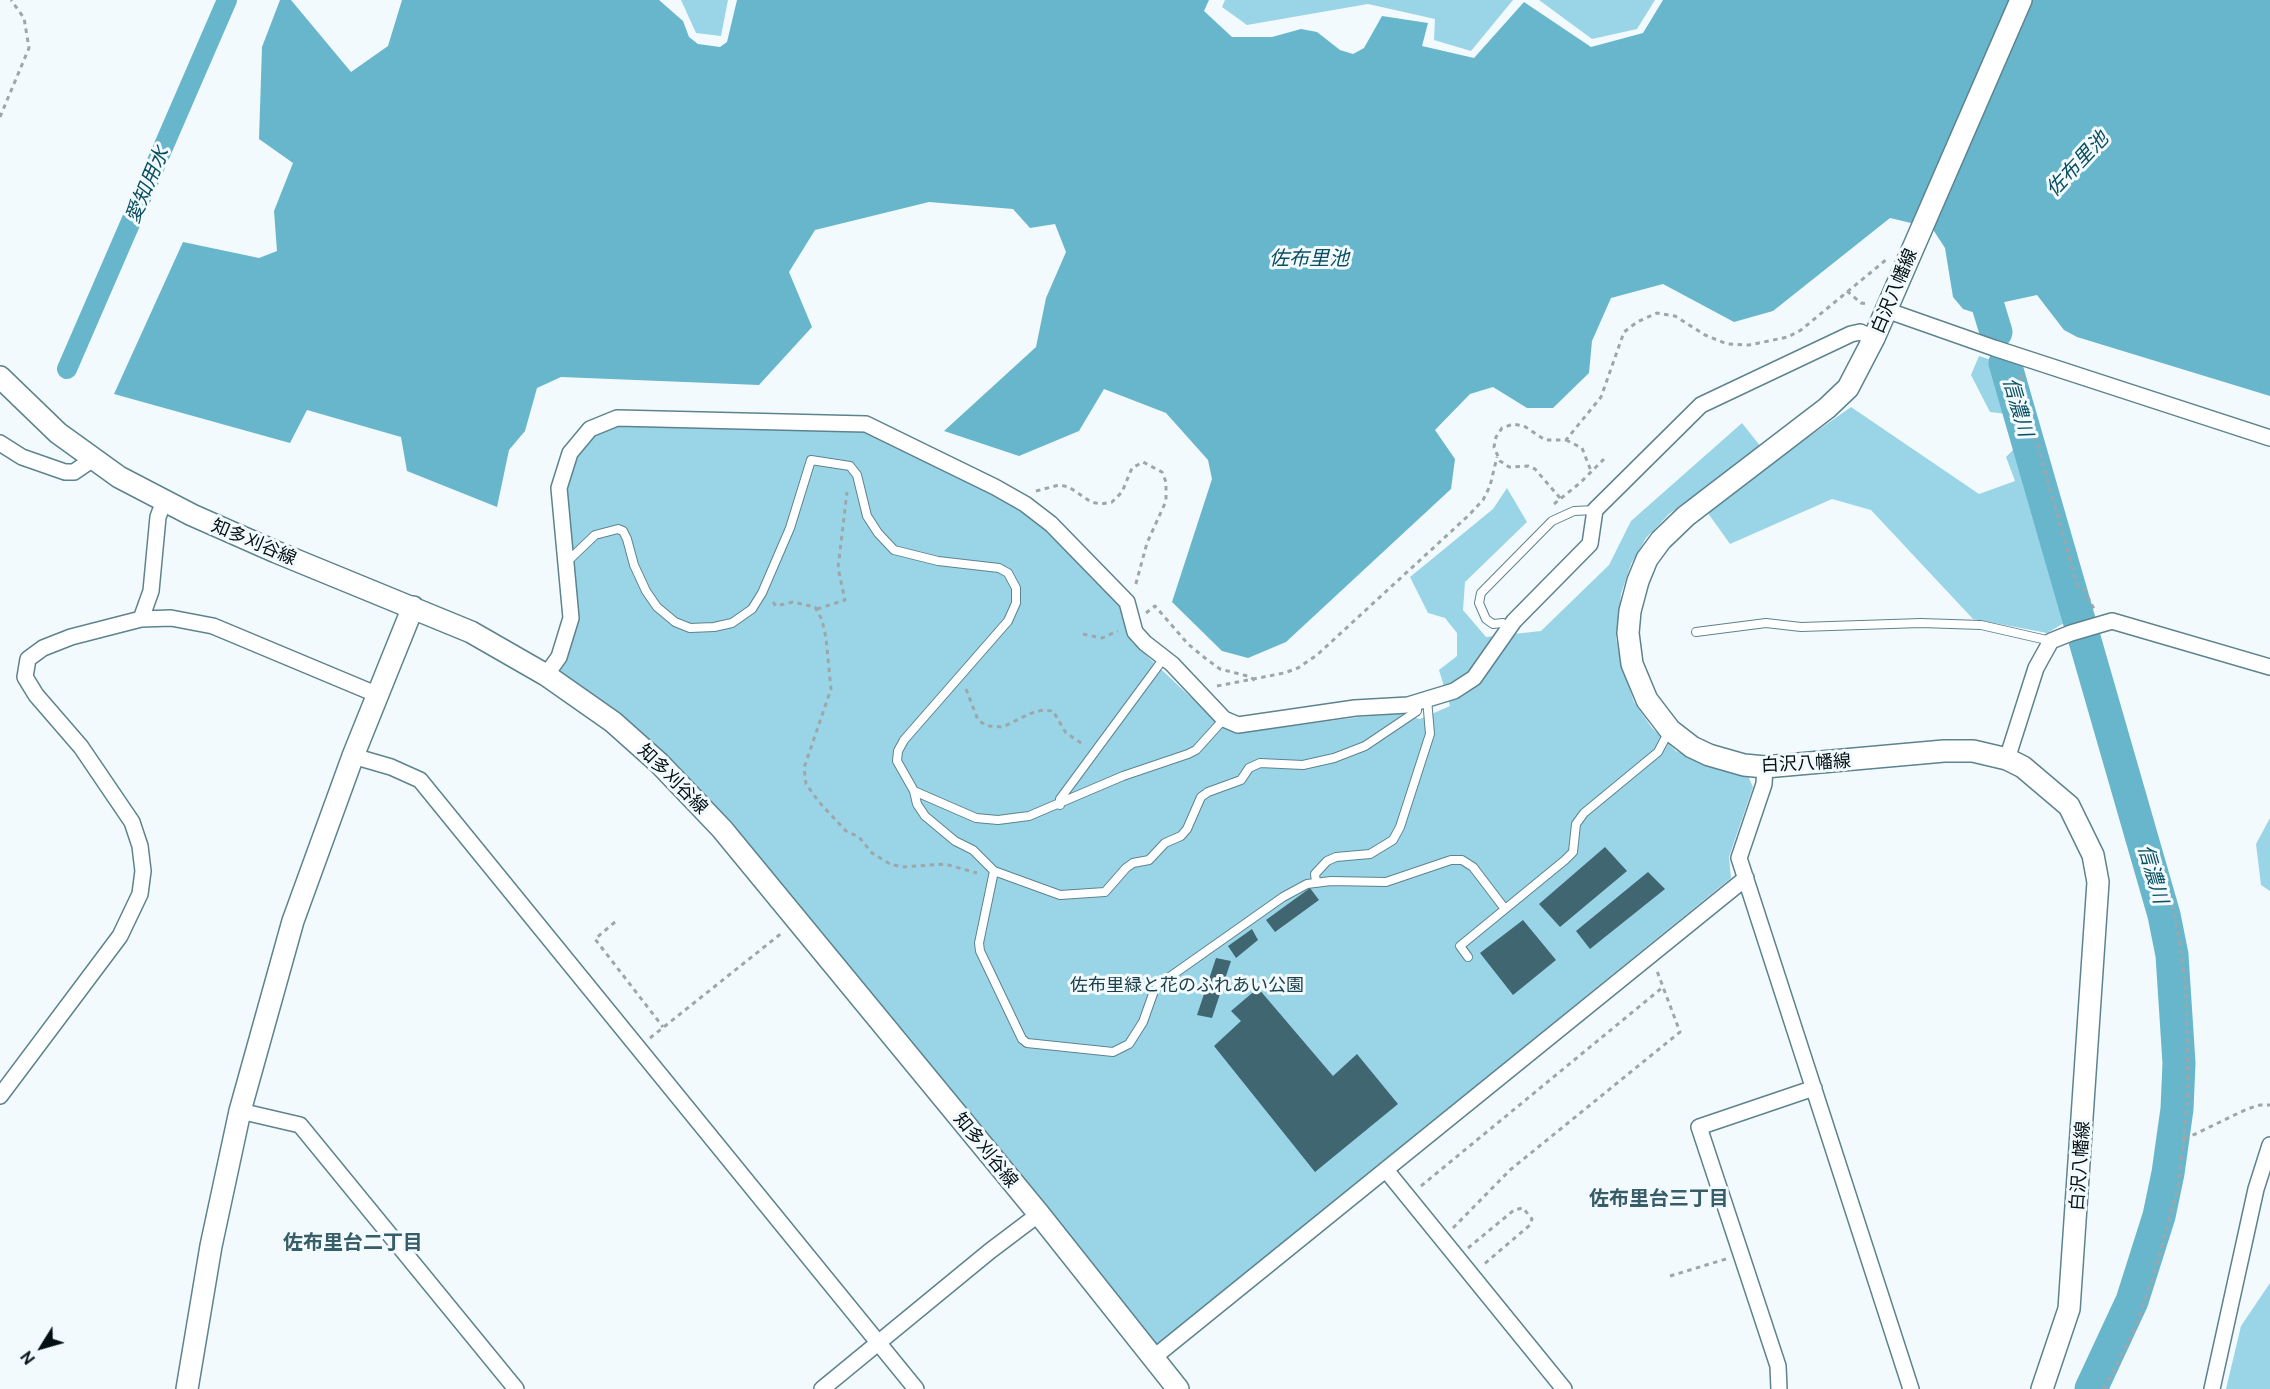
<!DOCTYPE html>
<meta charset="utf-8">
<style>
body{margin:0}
#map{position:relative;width:2270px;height:1389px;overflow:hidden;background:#f2fafd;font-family:Ubuntu,sans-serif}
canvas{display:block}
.north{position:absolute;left:12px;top:1317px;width:60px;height:60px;-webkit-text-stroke:4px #f2fafd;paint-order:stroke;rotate:233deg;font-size:16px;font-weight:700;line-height:24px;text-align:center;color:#020f13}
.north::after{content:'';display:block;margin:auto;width:21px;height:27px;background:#020f13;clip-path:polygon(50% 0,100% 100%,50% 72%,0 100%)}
</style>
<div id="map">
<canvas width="2270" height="1389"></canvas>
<div class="north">N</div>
</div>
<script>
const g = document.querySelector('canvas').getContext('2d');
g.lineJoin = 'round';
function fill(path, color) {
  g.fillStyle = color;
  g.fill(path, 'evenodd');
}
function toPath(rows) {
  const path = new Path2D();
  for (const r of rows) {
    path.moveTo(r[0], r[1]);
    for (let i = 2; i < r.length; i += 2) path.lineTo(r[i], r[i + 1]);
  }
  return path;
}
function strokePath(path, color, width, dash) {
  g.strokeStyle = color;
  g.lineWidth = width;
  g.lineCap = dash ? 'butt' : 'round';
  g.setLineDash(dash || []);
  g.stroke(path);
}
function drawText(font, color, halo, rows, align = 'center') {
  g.font = font + ' Ubuntu,"Noto Sans JP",sans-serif';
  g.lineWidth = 6;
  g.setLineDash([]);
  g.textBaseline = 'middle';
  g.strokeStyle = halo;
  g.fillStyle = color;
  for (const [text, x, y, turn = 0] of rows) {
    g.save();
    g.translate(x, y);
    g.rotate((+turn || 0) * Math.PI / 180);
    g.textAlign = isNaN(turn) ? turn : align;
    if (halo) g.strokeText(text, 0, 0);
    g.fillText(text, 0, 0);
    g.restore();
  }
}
fill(toPath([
 [681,0,728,0,721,36,696,33],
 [1225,0,1513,0,1471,51,1434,40,1435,19,1368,4,1247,25,1222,7],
 [1539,0,1655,0,1637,29,1592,39],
 [1979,356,2014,367,2049,497,2073,618,2047,633,1973,619,1871,510,1832,499,1730,544,1695,495,1669,514,1646,538,1631,564,1621,594,1616,638,1622,666,1634,702,1652,728,1676,751,1716,769,1748,776,1753,787,1729,857,1731,878,1173,1332,1153,1358,722,829,546,675,571,618,562,538,570,453,604,421,866,424,1025,504,1127,602,1135,632,1131,641,1213,718,1239,733,1359,717,1401,714,1420,719,1450,706,1439,670,1457,656,1457,633,1445,618,1428,613,1410,577,1493,509,1507,488,1527,522,1465,582,1463,610,1486,637,1541,631,1609,565,1631,521,1742,423,1773,462,1851,407,1979,494,2015,481,2006,457,2024,439,2016,415,1990,412,1971,375],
 [2270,818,2270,891,2261,885,2256,844],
 [2270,1283,2270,1389,2226,1389,2241,1326]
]), '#9ad5e7');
fill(toPath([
 [280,0,291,0,351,72,388,46,402,0,659,0,683,21,689,37,698,44,720,47,727,42,737,0,1209,0,1204,11,1232,37,1272,37,1301,29,1317,32,1340,50,1353,54,1364,48,1382,16,1428,23,1422,46,1474,58,1524,2,1591,47,1643,33,1663,0,2270,0,2270,396,2077,337,2064,330,2037,295,2000,303,1985,316,1963,309,1953,297,1945,248,1932,228,1890,218,1773,311,1734,322,1663,284,1611,298,1592,341,1589,373,1553,408,1527,408,1493,387,1470,394,1435,430,1455,459,1451,489,1286,642,1248,658,1222,651,1172,602,1212,479,1208,460,1166,413,1104,389,1079,431,1019,456,944,431,1036,347,1046,298,1066,252,1055,224,1030,228,1013,209,929,202,815,230,789,272,812,327,759,385,561,377,537,388,525,431,509,450,497,507,407,471,401,437,307,410,290,443,114,394,183,242,259,258,277,251,274,211,293,163,259,139,262,47]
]), '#68b6cc');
strokePath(toPath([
 [67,369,227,0]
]), '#68b6cc', 20);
strokePath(toPath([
 [1988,271,1981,283,1996,332],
 [2005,363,2164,915,2172,955,2179,1063,2177,1109,2168,1173,2159,1216,2132,1301,2091,1389]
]), '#68b6cc', 33);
fill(toPath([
 [1605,847,1627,871,1560,927,1539,904],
 [1648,872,1665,889,1590,949,1576,931],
 [1310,888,1319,900,1275,932,1266,920],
 [1523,920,1556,960,1513,995,1480,953],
 [1252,929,1258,940,1236,958,1228,946],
 [1216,958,1231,961,1212,1018,1197,1015],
 [1258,988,1333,1076,1357,1054,1398,1104,1315,1172,1214,1046,1241,1021,1231,1011]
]), '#3f6671');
const lane = toPath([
 [564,560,571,558,595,535,618,529,623,531,627,539,634,565,646,591,657,607,675,622,690,628,714,627,732,623,752,609,762,593,790,528,811,460,850,466,857,475,867,516,878,533,894,550,938,561,999,568,1008,573,1016,588,1016,603,1008,621,904,740,898,751,897,761,914,791,976,818,998,820,1029,816,1123,776,1188,754,1196,750,1224,719],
 [1509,627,1503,623,1493,624,1486,619,1479,603,1481,593,1552,521,1574,511,1595,510],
 [1696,632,1766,623,1801,627,1921,623,1981,625,2051,641],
 [914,791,917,804,925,816,955,841,973,850,994,871,1060,895,1105,892,1126,868,1133,863,1149,860,1165,843,1181,836,1187,829,1201,797,1208,792,1241,780,1249,768,1260,763,1303,765,1334,758,1365,746,1417,711,1417,702],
 [1060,805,1060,799,1164,658],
 [994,871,979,943,980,951,1022,1039,1027,1043,1113,1052,1129,1044,1143,1022,1154,991,1161,983,1283,897,1307,884,1331,881,1386,882,1451,860,1462,860,1473,867,1505,909],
 [1316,882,1315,874,1327,861,1336,857,1370,854,1393,840,1400,827,1430,734,1427,699],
 [1468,957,1460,946,1565,860,1573,852,1576,824,1584,813,1658,752,1669,731]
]);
const street = toPath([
 [1886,310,1994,348,2270,438],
 [0,443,22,457,65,472,74,472,93,459],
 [141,619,151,591,158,517,164,501],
 [546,675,559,657,571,618,559,488,570,453,590,429,617,418,866,424,995,487,1025,504,1051,524,1127,602,1135,632,1145,643,1172,664,1224,719,1238,725,1355,708,1408,705,1454,691,1474,678,1514,621,1590,544,1595,510,1701,405,1851,334,1860,332,1874,338],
 [353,756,391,767,420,780,916,1389],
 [2007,759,2036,668,2051,641,2071,633,2112,621,2270,667],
 [1765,767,1764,784,1739,858,1911,1389],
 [0,1096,120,936,140,894,143,871,140,846,132,822,81,747,36,695,25,677,28,659,43,648,71,637,141,619,171,618,213,626,378,695],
 [240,1111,300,1125,516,1389],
 [1386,1170,1564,1389],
 [1153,1358,1746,878],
 [822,1389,990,1251,1039,1214],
 [1779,1389,1778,1366,1699,1127,1814,1088],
 [2212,1389,2256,1189,2270,1145]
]);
const secondary = toPath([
 [2021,0,1874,338,1848,388,1827,408,1686,516,1661,540,1647,559,1638,581,1630,611,1628,633,1632,664,1647,700,1670,730,1692,747,1709,755,1744,765,1765,767,1944,751,1973,751,2007,759,2023,767,2069,806,2093,855,2098,882,2069,1309,2042,1389],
 [0,377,58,433,119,477,192,515,276,552,471,632,546,675,613,722,659,763,722,829,1039,1214,1178,1389],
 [187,1389,211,1246,240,1111,293,921,353,756,413,607]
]);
strokePath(lane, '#5c838f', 10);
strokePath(street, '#5c838f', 18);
strokePath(secondary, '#5c838f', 24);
strokePath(toPath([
 [0,117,29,48,24,18,11,0],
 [1847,291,1861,303,1868,304],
 [2022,375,2020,382,2077,585,2084,590,2094,609],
 [1566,440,1582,448,1591,471],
 [1036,491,1059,485,1069,487,1091,502,1101,504,1112,502,1122,492,1132,468,1143,462,1162,472,1166,482,1166,501,1147,543,1135,587],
 [1560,498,1535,469,1528,466,1509,467,1500,461,1494,447,1496,437,1502,428,1513,424,1524,426,1545,440,1566,440,1601,397,1624,332,1637,322,1657,313,1675,316,1705,335,1727,344,1749,345,1788,337,1801,330,1887,259],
 [1554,504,1580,483,1604,459],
 [773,602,776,606,793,602,815,607,822,620,826,638,831,689,804,768,806,784,819,802,846,831,859,837,872,853,890,864,902,867,945,864,977,873],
 [817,609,845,600,838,568,847,492],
 [1146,613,1155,606,1188,644,1205,658,1220,669,1251,677,1255,681],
 [1083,634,1102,638,1118,631],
 [1217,686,1284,673,1298,668,1317,655,1469,515,1483,500,1490,486,1497,457],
 [966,689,978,720,987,726,1003,727,1029,714,1043,710,1053,711,1066,733,1084,745],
 [615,922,595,939,663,1027],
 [650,1038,783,932],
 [2184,1137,2189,1137,2247,1109,2260,1105,2270,1105],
 [1421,1186,1663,987],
 [1453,1228,1510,1170,1680,1032,1657,971],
 [1468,1248,1514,1210,1523,1208,1532,1219,1530,1225,1483,1265],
 [1670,1276,1726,1259],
 [2104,1389,2133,1333,2153,1278,2178,1187,2184,1137,2188,1091,2186,987,2176,921,2163,867]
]), '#9da7aa', 3, [4.5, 4.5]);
strokePath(lane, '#fff', 8);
strokePath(street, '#fff', 15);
strokePath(secondary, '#fff', 21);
drawText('18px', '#020f13', '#f2fafd', [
 ["白沢八幡線",1894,291,-67],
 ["知多刈谷線",254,542,23],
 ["白沢八幡線",1806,763,-3],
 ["知多刈谷線",673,779,45],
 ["知多刈谷線",986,1150,51],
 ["白沢八幡線",2080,1166,-86]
]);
drawText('18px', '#1d414c', '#f2fafd', [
 ["佐布里緑と花のふれあい公園",1187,985]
]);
drawText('italic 20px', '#0a4f60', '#f2fafd', [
 ["佐布里池",2077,164,-47],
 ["愛知用水",147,185,-67],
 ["佐布里池",1309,258],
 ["信濃川",2018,407,74],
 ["信濃川",2153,874,74]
]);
drawText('bold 20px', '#365d68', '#f2fafd', [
 ["佐布里台三丁目",1659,1198],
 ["佐布里台二丁目",353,1242]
]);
</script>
